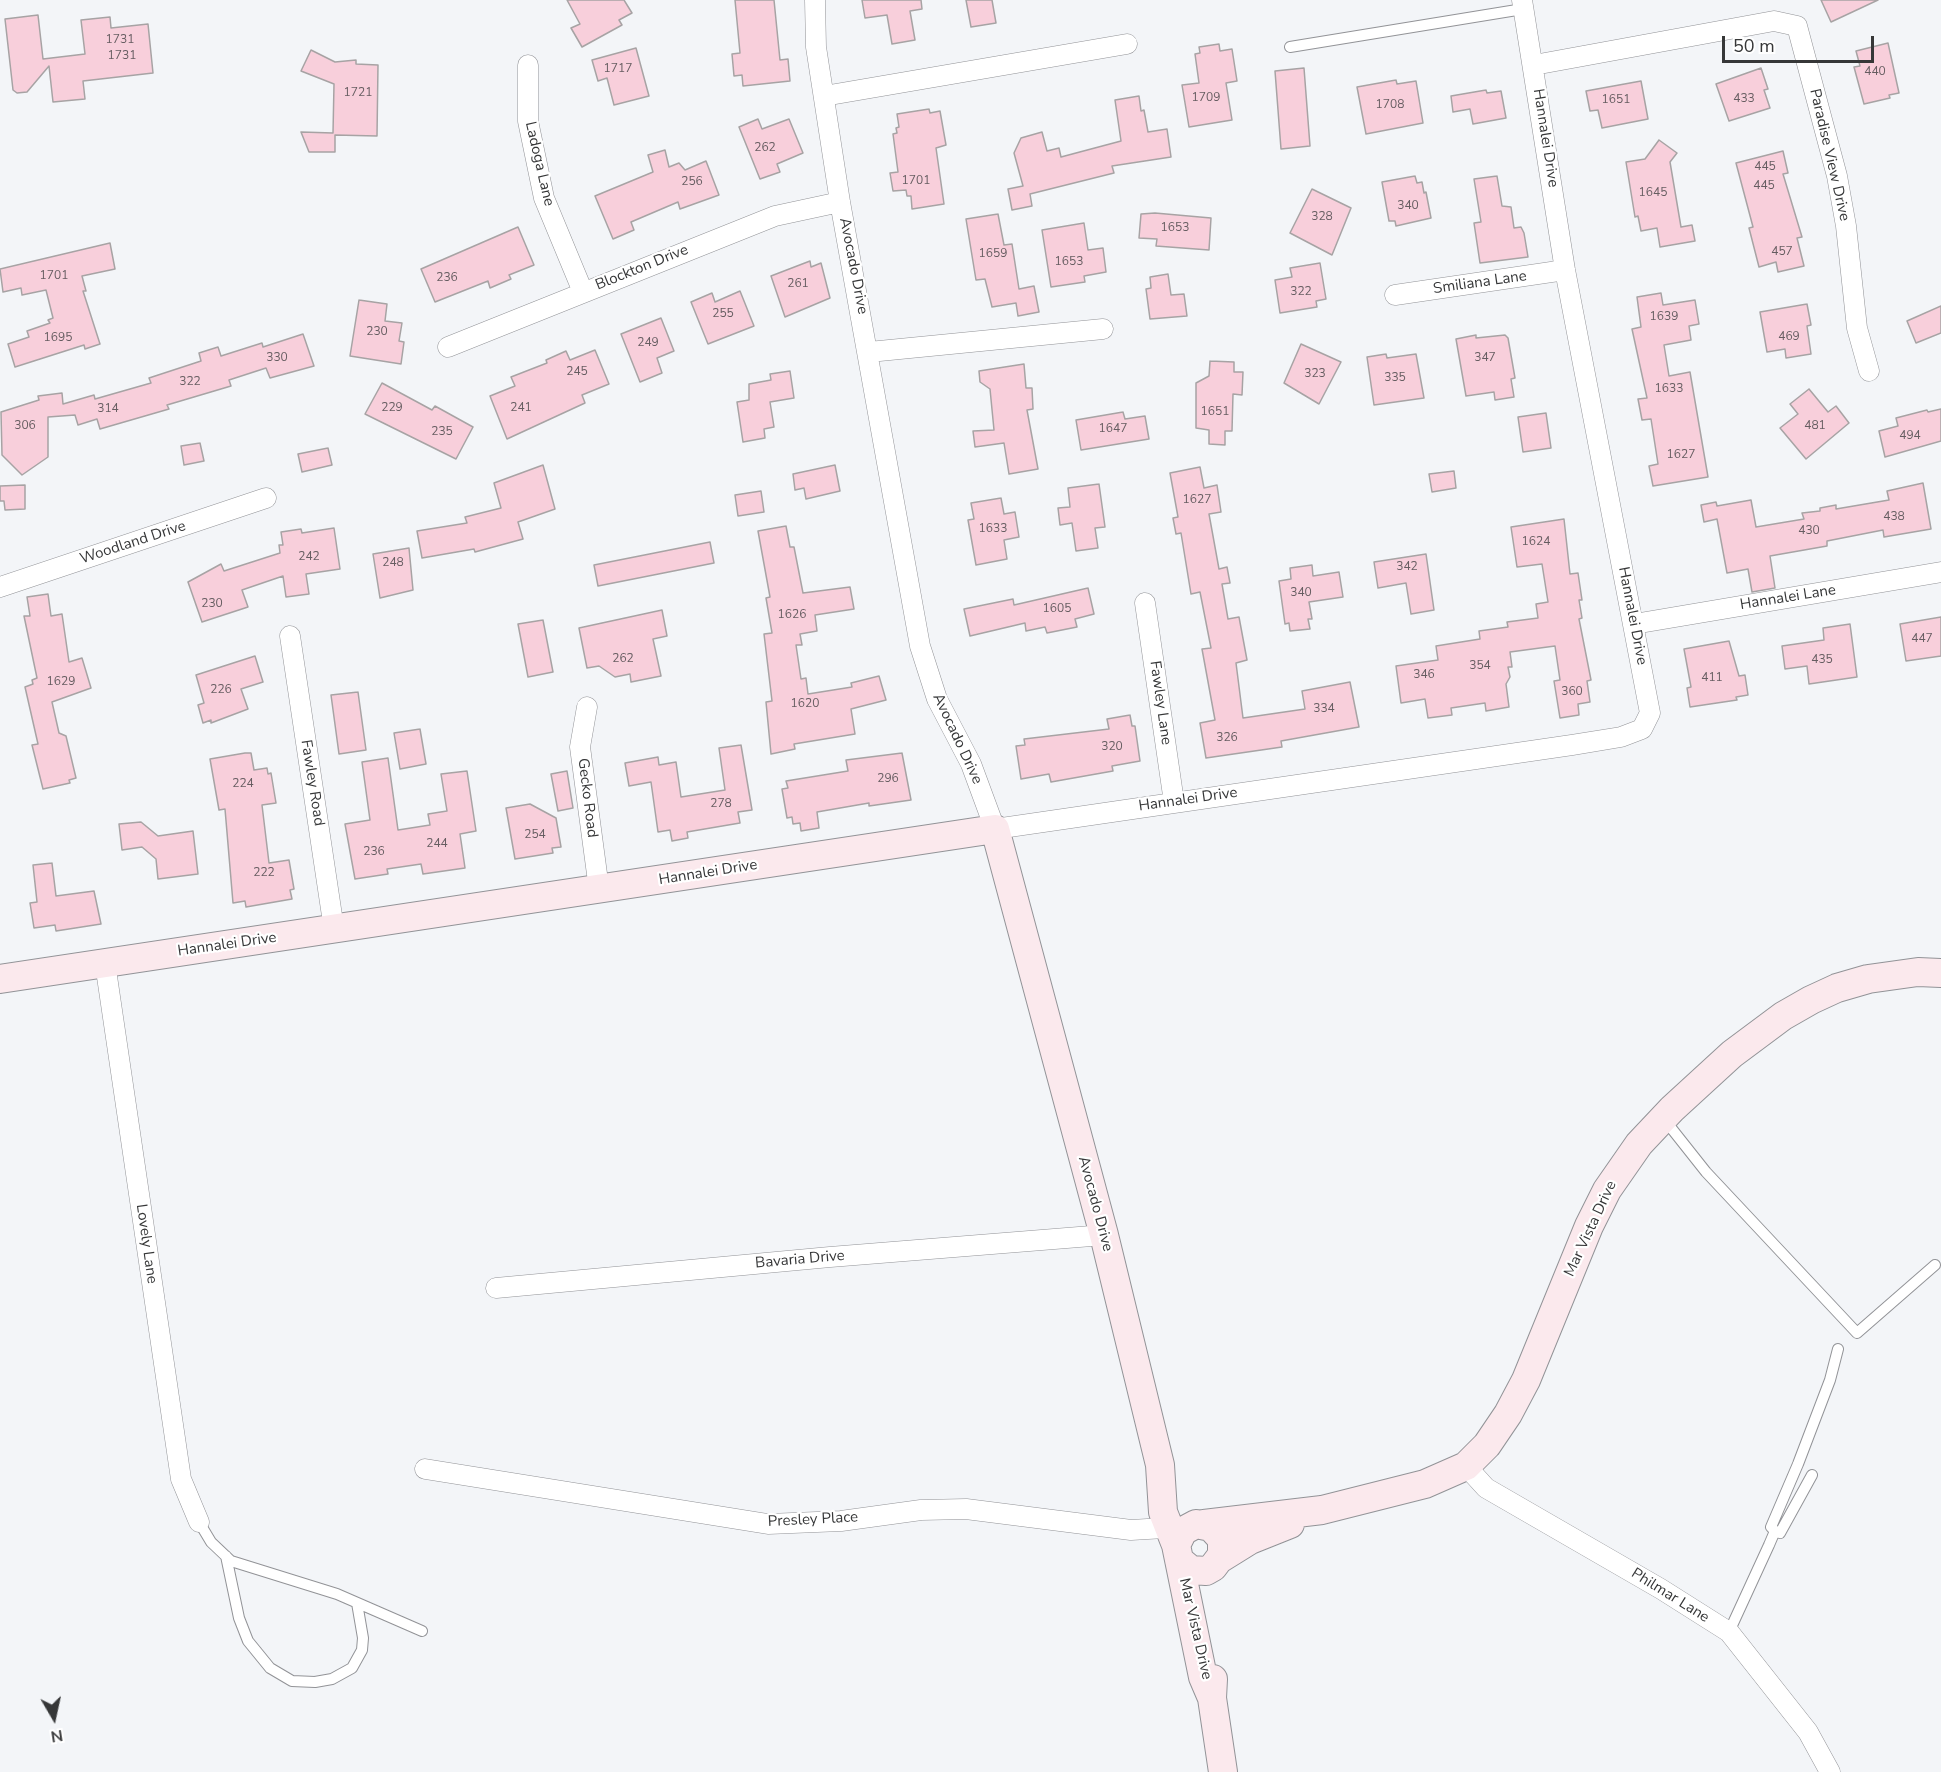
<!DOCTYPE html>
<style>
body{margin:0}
#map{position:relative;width:1941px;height:1772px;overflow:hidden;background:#f3f5f8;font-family:"Nunito Sans",sans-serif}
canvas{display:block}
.north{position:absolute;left:24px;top:1688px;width:60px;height:60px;-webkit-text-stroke:4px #fff;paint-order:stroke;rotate:171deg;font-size:16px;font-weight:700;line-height:24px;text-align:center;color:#363738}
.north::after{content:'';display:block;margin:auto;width:21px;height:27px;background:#363738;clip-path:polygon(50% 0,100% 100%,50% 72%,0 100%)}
.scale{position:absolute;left:1722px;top:36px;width:152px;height:27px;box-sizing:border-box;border:3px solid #363738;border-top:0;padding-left:8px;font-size:18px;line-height:21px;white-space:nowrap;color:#363738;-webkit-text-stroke:4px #fff;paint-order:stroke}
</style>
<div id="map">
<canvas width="1941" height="1772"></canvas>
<div class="north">N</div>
<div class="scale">50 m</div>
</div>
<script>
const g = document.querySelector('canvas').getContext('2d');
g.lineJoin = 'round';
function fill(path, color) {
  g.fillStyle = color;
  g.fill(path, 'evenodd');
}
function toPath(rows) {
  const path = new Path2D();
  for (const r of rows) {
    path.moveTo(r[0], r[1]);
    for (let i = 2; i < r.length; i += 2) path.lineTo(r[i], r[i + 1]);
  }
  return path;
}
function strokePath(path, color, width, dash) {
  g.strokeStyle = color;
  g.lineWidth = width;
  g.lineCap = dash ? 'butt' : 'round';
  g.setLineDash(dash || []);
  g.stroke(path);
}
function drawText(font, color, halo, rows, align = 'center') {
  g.font = font + ' "Nunito Sans",sans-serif';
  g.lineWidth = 4.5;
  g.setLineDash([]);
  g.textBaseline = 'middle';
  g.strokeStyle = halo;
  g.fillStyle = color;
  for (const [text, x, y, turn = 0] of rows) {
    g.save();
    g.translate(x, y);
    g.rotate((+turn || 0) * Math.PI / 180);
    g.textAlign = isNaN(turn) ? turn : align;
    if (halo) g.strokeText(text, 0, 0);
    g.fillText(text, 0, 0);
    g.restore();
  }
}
const building = toPath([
 [567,0,624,0,632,13,619,20,622,25,582,47,571,28,580,24,567,0],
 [735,0,774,0,780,60,788,59,790,81,743,86,742,75,734,76,732,54,740,53,735,0],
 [862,0,921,0,922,9,910,11,915,40,892,44,887,15,865,18,862,0],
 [966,0,992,0,996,23,971,27,966,0],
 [1821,0,1878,0,1831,22,1821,0],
 [38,15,43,59,85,54,81,20,110,17,111,28,148,24,153,73,83,81,85,99,53,102,49,66,27,92,17,93,13,90,5,19,38,15],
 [1888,43,1899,93,1889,95,1890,98,1864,104,1854,67,1860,66,1856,51,1888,43],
 [1219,44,1220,51,1232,49,1237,81,1226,83,1232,120,1189,127,1182,85,1199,83,1195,54,1200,53,1199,47,1219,44],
 [636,48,649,96,614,105,607,78,598,81,592,60,636,48],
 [311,50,335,62,356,60,356,64,378,65,377,136,335,135,335,152,309,152,301,132,333,133,334,84,301,71,311,50],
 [1304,68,1310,146,1281,149,1275,71,1304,68],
 [1761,68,1768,89,1764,90,1770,108,1729,121,1716,84,1761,68],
 [1396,80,1397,84,1416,81,1423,123,1366,134,1357,87,1396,80],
 [1641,81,1648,119,1602,128,1598,110,1590,111,1586,91,1641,81],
 [1486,90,1487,93,1501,91,1506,118,1473,124,1470,109,1453,112,1451,96,1486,90],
 [1139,96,1141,111,1144,110,1148,132,1167,129,1171,157,1112,166,1114,173,1030,194,1032,206,1012,210,1008,189,1023,186,1014,153,1021,138,1042,132,1047,151,1059,148,1061,157,1121,141,1115,100,1139,96],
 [929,109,930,113,940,111,946,145,936,148,944,204,912,209,911,196,907,196,906,190,893,191,890,173,898,172,893,134,897,133,896,128,899,127,897,114,929,109],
 [758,119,762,129,789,119,803,153,777,164,780,172,760,179,739,127,758,119],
 [1659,140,1677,153,1670,162,1681,227,1692,225,1695,241,1660,247,1657,228,1641,231,1638,216,1635,217,1626,162,1645,159,1659,140],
 [665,150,669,167,679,163,685,170,706,161,719,195,680,209,678,202,631,222,634,230,613,239,595,196,653,172,648,155,665,150],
 [1783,151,1788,173,1783,174,1802,237,1797,238,1804,266,1778,272,1776,262,1759,267,1749,228,1753,227,1736,163,1783,151],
 [1415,176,1417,183,1422,182,1424,193,1426,192,1431,218,1396,226,1395,221,1389,221,1382,182,1415,176],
 [1497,176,1502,206,1511,207,1514,228,1521,227,1524,233,1528,257,1480,263,1474,223,1481,222,1474,179,1497,176],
 [1312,189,1351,208,1332,255,1290,233,1312,189],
 [1155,213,1211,218,1209,250,1156,246,1157,239,1139,238,1141,214,1155,213],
 [998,214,1004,245,1012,244,1019,289,1034,286,1039,312,1018,316,1016,303,992,307,985,279,976,280,966,219,998,214],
 [1084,223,1088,250,1103,248,1106,272,1084,276,1085,282,1051,287,1042,230,1084,223],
 [518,227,534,265,509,275,511,279,490,288,488,281,435,302,421,269,518,227],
 [110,243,115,269,82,276,86,291,83,291,100,344,85,349,84,345,15,367,8,344,29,337,27,331,50,323,48,320,53,318,46,290,22,295,21,288,3,292,0,269,110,243],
 [810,261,811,267,821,263,830,298,785,317,771,276,810,261],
 [1320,263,1326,299,1316,301,1317,307,1280,313,1275,280,1292,277,1290,268,1320,263],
 [1168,274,1171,295,1184,294,1187,316,1150,319,1146,289,1151,288,1150,277,1168,274],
 [740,291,754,326,708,344,691,302,712,293,715,302,740,291],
 [1661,293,1663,305,1695,300,1699,324,1689,326,1691,340,1664,345,1669,376,1690,372,1708,477,1653,486,1649,466,1658,464,1651,419,1642,420,1638,399,1647,398,1632,329,1641,327,1637,297,1661,293],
 [359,300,387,304,385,321,402,323,399,341,404,342,401,364,350,356,359,300],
 [1807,304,1811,325,1807,326,1811,354,1786,358,1785,349,1767,352,1760,312,1807,304],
 [1941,306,1941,333,1916,343,1907,321,1941,306],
 [661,318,674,351,657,358,662,373,640,382,621,334,661,318],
 [303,334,314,366,270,378,266,368,229,380,231,386,167,405,169,409,100,429,97,419,78,425,75,415,48,417,48,457,22,475,2,455,1,412,39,400,38,396,62,393,63,404,94,395,95,399,151,383,149,378,201,361,199,353,218,347,221,356,262,343,263,347,303,334],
 [1476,335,1476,338,1505,335,1508,338,1515,378,1511,379,1514,397,1495,400,1494,392,1466,396,1456,339,1476,335],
 [1301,344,1341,362,1319,404,1284,383,1301,344],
 [595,350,609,384,582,395,585,403,507,439,490,396,515,386,511,377,547,363,546,360,566,351,570,360,595,350],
 [1386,354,1387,358,1416,354,1424,398,1374,405,1367,357,1386,354],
 [1210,361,1234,362,1234,372,1243,372,1242,395,1233,394,1232,431,1225,431,1225,445,1209,444,1209,430,1196,428,1196,383,1209,376,1210,361],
 [1024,364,1026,388,1032,388,1033,409,1027,410,1038,469,1009,474,1004,443,975,447,973,431,994,430,990,389,980,382,979,371,1024,364],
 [790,371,794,398,770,402,774,427,764,429,765,438,743,442,737,402,749,400,749,384,771,380,770,374,790,371],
 [382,383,432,410,435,406,473,427,456,459,365,414,382,383],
 [1809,389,1828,412,1836,406,1849,423,1806,459,1780,428,1798,414,1790,404,1809,389],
 [1941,409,1941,441,1885,457,1879,431,1898,426,1896,418,1927,410,1928,412,1941,409],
 [1123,412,1125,419,1145,416,1149,439,1081,450,1076,420,1123,412],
 [1546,413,1551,448,1523,452,1518,417,1546,413],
 [200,443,204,461,184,465,181,446,200,443],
 [328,448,332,465,302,472,298,454,328,448],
 [543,465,555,509,518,522,523,539,475,552,474,549,422,558,417,531,467,523,465,517,501,508,494,483,543,465],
 [835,465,840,491,806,499,804,488,795,490,793,474,835,465],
 [1200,467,1204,488,1217,485,1221,512,1209,514,1219,569,1227,567,1230,583,1222,584,1228,619,1239,617,1247,660,1236,663,1243,718,1305,709,1302,691,1350,682,1359,727,1281,741,1282,747,1206,758,1200,723,1215,720,1202,649,1211,648,1200,592,1191,594,1181,533,1176,534,1173,518,1178,517,1170,473,1200,467],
 [1454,471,1456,488,1432,492,1429,474,1454,471],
 [1923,483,1931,529,1884,537,1883,530,1827,541,1827,546,1770,556,1775,588,1752,592,1748,569,1727,573,1717,519,1704,522,1701,505,1716,502,1717,506,1751,500,1756,527,1804,519,1802,513,1820,511,1820,508,1836,505,1836,509,1889,500,1887,491,1923,483],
 [1099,484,1105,527,1095,528,1098,548,1076,551,1072,523,1060,525,1058,508,1070,507,1068,488,1099,484],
 [25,485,25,509,5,510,4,501,0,501,0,486,25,485],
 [761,491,764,512,738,516,735,495,761,491],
 [1001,498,1004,514,1015,512,1019,537,1004,540,1007,559,976,565,968,520,974,519,971,503,1001,498],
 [1564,519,1570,574,1578,573,1582,600,1579,600,1582,618,1579,619,1591,680,1587,681,1590,702,1578,704,1579,715,1560,718,1554,681,1560,680,1555,646,1510,652,1512,667,1508,667,1510,677,1506,684,1509,707,1486,711,1485,703,1451,708,1452,715,1428,718,1425,699,1401,703,1396,666,1438,660,1436,646,1480,639,1479,631,1508,627,1507,622,1538,618,1536,604,1548,602,1542,564,1517,567,1511,527,1564,519],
 [786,526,790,547,794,547,803,593,850,587,854,609,815,615,817,631,800,634,802,645,796,645,801,679,806,678,808,694,852,687,851,683,879,676,886,700,851,709,855,734,794,744,795,749,771,754,766,702,772,701,764,634,772,633,766,598,770,597,758,531,786,526],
 [334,528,340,569,306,574,309,594,286,597,283,576,242,590,248,607,202,622,188,582,221,564,224,571,280,553,279,545,283,545,281,532,301,529,302,533,334,528],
 [710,542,714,563,598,586,594,565,710,542],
 [409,548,413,590,380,598,373,554,409,548],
 [1426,554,1434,610,1411,614,1406,583,1378,588,1374,562,1426,554],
 [1312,565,1313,576,1339,572,1343,597,1309,602,1312,619,1308,619,1310,629,1290,631,1289,623,1285,624,1279,581,1291,579,1290,568,1312,565],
 [1088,588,1094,614,1075,619,1077,627,1047,633,1045,627,1026,631,1025,623,970,636,964,609,1013,599,1014,605,1088,588],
 [48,594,51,616,62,614,69,662,82,658,91,688,52,702,59,733,66,736,76,778,69,780,70,783,43,789,32,745,38,744,25,687,33,684,32,680,37,678,24,616,30,616,27,597,48,594],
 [662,610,667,636,653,639,661,676,631,682,630,674,615,677,599,666,587,668,579,628,662,610],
 [1941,617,1941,656,1906,661,1900,624,1941,617],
 [543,620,553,672,528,677,518,624,543,620],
 [1850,624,1857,677,1809,684,1807,666,1785,669,1782,646,1824,640,1823,628,1850,624],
 [1729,641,1739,676,1745,675,1748,695,1736,697,1737,700,1690,707,1687,688,1691,687,1684,649,1729,641],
 [255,656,263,682,241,689,248,709,211,723,211,720,203,723,198,705,204,703,196,675,255,656],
 [358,692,366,750,339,754,331,695,358,692],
 [1130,715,1132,726,1135,726,1140,761,1112,766,1113,771,1051,782,1049,774,1021,779,1016,746,1025,745,1024,739,1109,729,1107,719,1130,715],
 [420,729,426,764,400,769,394,733,420,729],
 [741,745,752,810,738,812,740,823,687,832,688,838,672,841,670,830,658,832,651,782,629,786,625,763,658,757,659,765,676,762,681,797,725,790,719,748,741,745],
 [245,753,251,753,254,770,267,768,268,774,271,773,276,803,262,805,269,863,289,860,294,889,290,890,292,899,246,907,245,901,233,903,225,809,219,810,210,759,245,753],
 [902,753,911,800,869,806,869,803,817,812,819,828,801,831,800,823,793,824,792,817,787,818,782,789,788,788,786,781,848,771,846,760,902,753],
 [388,758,398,830,430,825,428,814,447,811,441,774,467,771,476,831,460,834,465,868,423,874,421,864,387,869,388,874,355,879,345,824,370,820,362,762,388,758],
 [567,771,573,808,558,811,551,774,567,771],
 [530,804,556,818,561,847,552,848,553,853,515,859,506,808,530,804],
 [141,822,158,836,193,831,198,874,158,879,156,859,142,847,122,850,119,824,141,822],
 [52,863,56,896,94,891,101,924,56,931,55,925,34,928,30,903,37,902,33,865,52,863]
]);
fill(building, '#f8cfdb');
strokePath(building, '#a7a3a4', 1.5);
const lane = toPath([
 [1290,47,1523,9],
 [1664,1119,1706,1172,1857,1333,1935,1265],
 [199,1522,211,1542,231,1561,337,1594,422,1631],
 [1775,1531,1780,1533,1812,1475],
 [226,1556,239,1618,248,1641,270,1668,292,1681,315,1682,332,1679,352,1668,362,1650,363,1638,357,1603],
 [1729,1632,1769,1545,1775,1531,1771,1527,1798,1464,1830,1380,1838,1349]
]);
const street = toPath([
 [815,0,816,47,840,202,920,646,937,699,971,764,995,829,1572,745,1621,737,1642,729,1650,713,1565,270,1522,0],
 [528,65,528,121,544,198,583,292],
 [1534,65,1774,21,1797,26,1837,176,1846,226,1857,328,1869,371],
 [824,96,1127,44],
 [1395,295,1565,270],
 [448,347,775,216,840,202],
 [869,352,1103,329],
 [0,587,266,498],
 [1145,603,1174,802],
 [1634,624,1941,572],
 [290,636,334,929],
 [587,707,580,747,599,889],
 [105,963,181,1479,199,1522],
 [496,1288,830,1257,1104,1235],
 [1466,1466,1486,1488,1661,1589,1729,1632,1808,1732,1830,1772],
 [425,1469,768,1524,841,1521,921,1510,966,1509,1131,1530,1181,1527]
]);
const secondary = toPath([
 [0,979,995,829,1104,1235,1160,1465,1163,1512,1176,1545],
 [1204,1524,1322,1510,1425,1484,1466,1466,1487,1445,1508,1414,1526,1380,1589,1226,1607,1190,1639,1144,1672,1109,1732,1054,1783,1016,1811,1000,1837,988,1868,979,1918,972,1941,973],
 [1221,1558,1250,1540,1290,1524],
 [1179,1560,1191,1570,1206,1571,1213,1567,1222,1555,1222,1539,1211,1527,1196,1524,1183,1531,1176,1545,1203,1677,1212,1698],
 [1213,1679,1212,1698,1223,1772]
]);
strokePath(lane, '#929397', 12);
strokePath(street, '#929397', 21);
strokePath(secondary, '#929397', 30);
strokePath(lane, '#fff', 10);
strokePath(street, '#fff', 20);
strokePath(secondary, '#fbe9ed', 28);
drawText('12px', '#665d61', null, [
 ["1731",120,40],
 ["1731",122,56],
 ["1717",618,69],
 ["440",1875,72],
 ["1721",358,93],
 ["1709",1206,98],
 ["433",1744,99],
 ["1651",1616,100],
 ["1708",1390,105],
 ["262",765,148],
 ["445",1765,167],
 ["1701",916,181],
 ["256",692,182],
 ["445",1764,186],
 ["1645",1653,193],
 ["340",1408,206],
 ["328",1322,217],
 ["1653",1175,228],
 ["457",1782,252],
 ["1659",993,254],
 ["1653",1069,262],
 ["1701",54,276],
 ["236",447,278],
 ["261",798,284],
 ["322",1301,292],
 ["255",723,314],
 ["1639",1664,317],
 ["230",377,332],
 ["469",1789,337],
 ["1695",58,338],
 ["249",648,343],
 ["330",277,358],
 ["347",1485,358],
 ["245",577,372],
 ["323",1315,374],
 ["335",1395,378],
 ["322",190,382],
 ["1633",1669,389],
 ["229",392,408],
 ["241",521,408],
 ["314",108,409],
 ["1651",1215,412],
 ["306",25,426],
 ["481",1815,426],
 ["1647",1113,429],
 ["235",442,432],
 ["494",1910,436],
 ["1627",1681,455],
 ["1627",1197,500],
 ["438",1894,517],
 ["1633",993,529],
 ["430",1809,531],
 ["1624",1536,542],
 ["242",309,557],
 ["248",393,563],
 ["342",1407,567],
 ["340",1301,593],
 ["230",212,604],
 ["1605",1057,609],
 ["1626",792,615],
 ["447",1922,639],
 ["262",623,659],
 ["435",1822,660],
 ["354",1480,666],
 ["346",1424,675],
 ["411",1712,678],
 ["1629",61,682],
 ["226",221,690],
 ["360",1572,692],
 ["1620",805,704],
 ["334",1324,709],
 ["326",1227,738],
 ["320",1112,747],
 ["296",888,779],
 ["224",243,784],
 ["278",721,804],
 ["254",535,835],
 ["244",437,844],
 ["236",374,852],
 ["222",264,873]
]);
drawText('15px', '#363738', '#fff', [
 ["Hannalei Drive",1545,138,81],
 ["Paradise View Drive",1829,155,77],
 ["Ladoga Lane",539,164,77],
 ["Avocado Drive",853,266,79],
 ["Blockton Drive",642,268,-22],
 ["Smiliana Lane",1480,283,-8],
 ["Woodland Drive",133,543,-18],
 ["Hannalei Lane",1788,598,-9],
 ["Hannalei Drive",1632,616,79],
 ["Fawley Lane",1160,703,82],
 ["Avocado Drive",957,739,65],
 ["Fawley Road",312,783,81],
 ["Gecko Road",587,798,83],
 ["Hannalei Drive",1188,800,-8],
 ["Hannalei Drive",708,873,-9],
 ["Hannalei Drive",227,945,-8],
 ["Avocado Drive",1095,1204,75],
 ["Mar Vista Drive",1591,1229,-65],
 ["Lovely Lane",146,1244,82],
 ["Bavaria Drive",800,1260,-5],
 ["Presley Place",813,1520,-3],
 ["Philmar Lane",1670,1596,32],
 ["Mar Vista Drive",1195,1629,77]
]);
</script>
